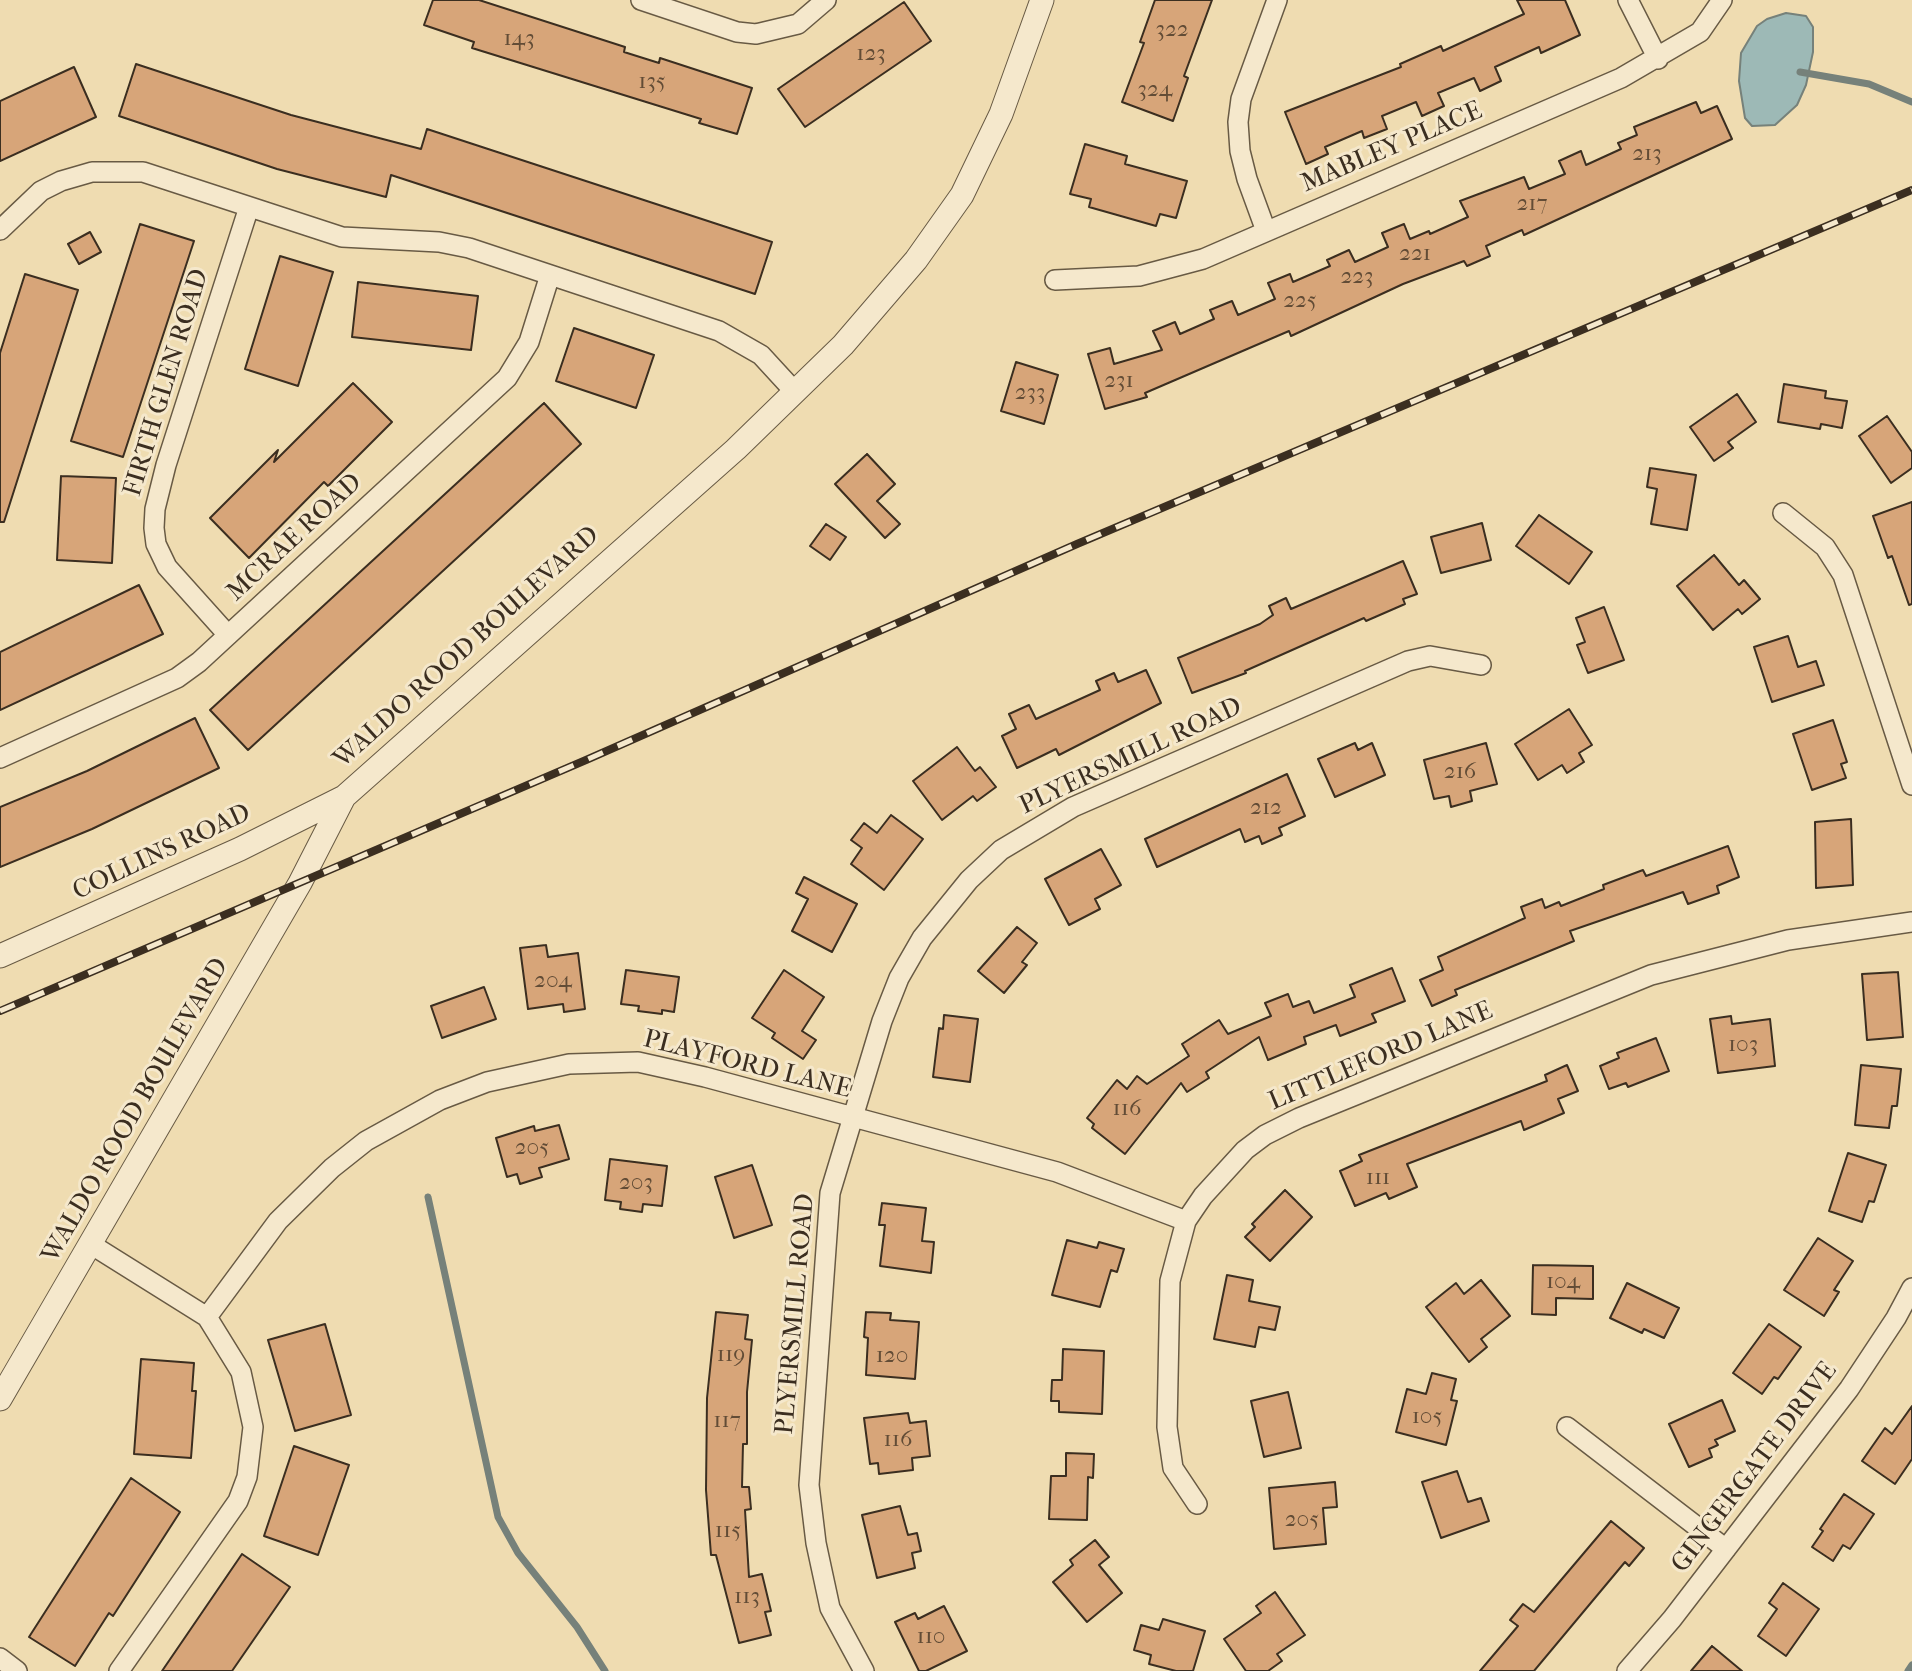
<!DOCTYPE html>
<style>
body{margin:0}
canvas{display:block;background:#efdcb1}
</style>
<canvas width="1912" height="1671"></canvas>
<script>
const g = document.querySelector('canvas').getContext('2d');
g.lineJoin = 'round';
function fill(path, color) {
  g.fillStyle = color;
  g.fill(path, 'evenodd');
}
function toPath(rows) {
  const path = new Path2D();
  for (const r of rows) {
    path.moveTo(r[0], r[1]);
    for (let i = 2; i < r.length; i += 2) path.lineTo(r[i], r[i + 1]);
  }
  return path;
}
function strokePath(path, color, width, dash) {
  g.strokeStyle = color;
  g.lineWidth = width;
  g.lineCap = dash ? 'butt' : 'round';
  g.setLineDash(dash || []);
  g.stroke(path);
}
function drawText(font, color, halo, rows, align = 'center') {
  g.font = font + ' "IM FELL French Canon",serif';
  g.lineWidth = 6;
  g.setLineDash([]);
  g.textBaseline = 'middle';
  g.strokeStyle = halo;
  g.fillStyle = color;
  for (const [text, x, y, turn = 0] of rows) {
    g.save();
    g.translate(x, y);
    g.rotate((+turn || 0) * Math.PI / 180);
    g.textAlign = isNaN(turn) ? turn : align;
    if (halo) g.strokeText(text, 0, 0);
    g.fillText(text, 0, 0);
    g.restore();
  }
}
const water = toPath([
 [1786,13,1806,16,1813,27,1813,52,1806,85,1797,105,1775,125,1752,126,1745,118,1739,81,1741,53,1757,26,1767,19,1786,13]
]);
fill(water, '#9db9b6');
strokePath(water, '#76817a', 2);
strokePath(toPath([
 [1800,72,1869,84,1912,102],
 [428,1197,498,1517,518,1553,577,1627,605,1671],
 [1908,1671,1912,1665]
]), '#76817a', 7);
const building = toPath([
 [433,0,479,0,625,47,624,52,659,63,660,58,752,88,737,134,699,123,701,119,472,48,474,42,424,25,433,0],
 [1155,0,1212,0,1184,76,1188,78,1173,121,1122,102,1144,43,1140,42,1155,0],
 [1517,0,1565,0,1580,35,1541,53,1539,47,1495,67,1501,81,1480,91,1474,78,1438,93,1444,106,1422,116,1416,102,1382,116,1387,129,1364,138,1362,131,1325,147,1328,154,1306,164,1285,112,1401,67,1400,64,1441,46,1443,51,1524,14,1517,0],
 [904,2,931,41,805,127,778,89,904,2],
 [136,64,291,115,421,149,427,129,772,242,755,294,391,175,386,197,277,169,119,116,136,64],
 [74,67,96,117,0,161,0,101,74,67],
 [1696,102,1701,113,1717,106,1732,139,1524,235,1522,230,1486,246,1490,256,1467,266,1464,261,1403,284,1291,336,1289,331,1145,393,1147,397,1105,409,1088,354,1110,348,1114,364,1162,350,1153,331,1175,322,1180,334,1214,319,1210,310,1232,301,1238,315,1275,299,1268,283,1290,274,1293,282,1330,266,1327,260,1349,250,1355,262,1388,247,1382,233,1404,224,1410,239,1429,231,1430,234,1468,217,1460,201,1524,177,1529,189,1565,174,1559,161,1581,151,1586,165,1621,149,1618,143,1637,135,1634,127,1696,102],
 [1085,144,1127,156,1125,164,1187,181,1176,218,1160,214,1156,226,1089,207,1091,199,1070,194,1085,144],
 [140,224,194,241,123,457,71,441,140,224],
 [90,232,101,252,79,264,68,244,90,232],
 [280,256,333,272,298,386,245,369,280,256],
 [25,274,78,290,4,522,0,522,0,353,25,274],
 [358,282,478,296,471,350,352,337,358,282],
 [574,328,654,355,636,408,556,381,574,328],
 [1016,362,1058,375,1044,424,1001,411,1016,362],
 [353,383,392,422,328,486,324,482,249,558,210,518,278,450,274,462,353,383],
 [1784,384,1826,391,1825,398,1847,401,1842,428,1821,424,1820,429,1778,422,1784,384],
 [1737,394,1756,422,1728,442,1733,448,1714,461,1690,427,1737,394],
 [544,403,581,444,248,750,210,710,544,403],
 [1887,416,1912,452,1912,468,1891,483,1859,436,1887,416],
 [867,454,895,484,877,501,900,524,885,538,835,484,867,454],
 [1650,468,1696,475,1687,530,1651,524,1657,489,1647,487,1650,468],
 [61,476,116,478,112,563,57,560,61,476],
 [1912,502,1912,604,1909,605,1892,556,1888,558,1873,516,1912,502],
 [1539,515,1592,552,1569,584,1516,546,1539,515],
 [1482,523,1491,560,1441,573,1431,537,1482,523],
 [826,524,846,537,830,560,810,546,826,524],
 [1714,555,1739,585,1744,580,1760,599,1742,614,1738,609,1713,630,1677,586,1714,555],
 [1403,561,1417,594,1403,599,1405,604,1366,621,1364,618,1245,671,1246,673,1192,693,1178,658,1260,624,1273,615,1269,606,1286,598,1291,609,1403,561],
 [139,585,163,634,0,710,0,652,139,585],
 [1604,607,1624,660,1588,673,1577,645,1585,642,1576,618,1604,607],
 [1788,636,1798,667,1816,661,1824,685,1772,702,1754,647,1788,636],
 [1146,670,1161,703,1059,755,1056,749,1017,768,1002,736,1016,729,1009,714,1029,705,1036,719,1100,690,1096,681,1114,673,1118,682,1146,670],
 [1569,709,1592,745,1579,753,1584,762,1567,773,1562,765,1538,780,1515,744,1569,709],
 [195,718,219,768,92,829,0,867,0,807,87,771,195,718],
 [1833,720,1847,762,1841,764,1846,778,1812,790,1793,734,1833,720],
 [1355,743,1358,750,1372,743,1385,775,1335,797,1318,759,1355,743],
 [1486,743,1497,784,1470,791,1472,801,1451,807,1449,796,1434,799,1424,760,1486,743],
 [957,747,975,771,980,767,996,787,977,801,973,796,942,820,913,781,957,747],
 [1287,774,1305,816,1279,828,1282,835,1262,844,1259,836,1245,842,1240,829,1157,867,1145,839,1287,774],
 [891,815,923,839,884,890,851,864,862,848,851,840,864,823,877,833,891,815],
 [1851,819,1853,885,1816,888,1815,822,1851,819],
 [1728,846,1739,877,1717,886,1719,893,1688,904,1683,892,1570,931,1574,941,1455,990,1457,995,1432,1006,1420,980,1443,970,1438,957,1525,918,1521,907,1542,899,1545,908,1559,902,1561,906,1604,889,1603,885,1643,870,1646,876,1728,846],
 [1101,849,1121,885,1095,899,1100,909,1069,925,1045,879,1101,849],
 [804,877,857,904,832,952,792,931,808,899,796,893,804,877],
 [1017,927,1037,943,1022,962,1027,965,1004,993,978,971,1017,927],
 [546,945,548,957,578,953,585,1009,564,1012,563,1004,528,1009,520,948,546,945],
 [1392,968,1405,1001,1372,1014,1376,1022,1340,1036,1336,1025,1304,1037,1306,1044,1268,1060,1259,1037,1206,1072,1209,1078,1187,1092,1181,1083,1125,1154,1092,1128,1094,1124,1087,1118,1117,1080,1127,1089,1137,1076,1147,1084,1189,1056,1182,1044,1219,1020,1228,1034,1271,1016,1265,1003,1288,994,1293,1007,1309,1001,1314,1013,1355,997,1350,985,1392,968],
 [626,970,679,977,674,1012,662,1010,662,1014,638,1011,639,1006,621,1004,626,970],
 [784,970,824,997,802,1031,816,1040,803,1059,772,1038,775,1033,752,1018,784,970],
 [1898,972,1903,1037,1867,1040,1862,974,1898,972],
 [484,987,496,1019,442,1038,431,1006,484,987],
 [944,1015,978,1019,970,1082,933,1077,939,1028,943,1029,944,1015],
 [1731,1016,1732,1024,1770,1019,1775,1066,1718,1073,1710,1019,1731,1016],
 [1656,1038,1669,1071,1628,1087,1626,1083,1609,1089,1600,1066,1619,1058,1617,1053,1656,1038],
 [1567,1065,1578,1091,1558,1099,1564,1113,1524,1130,1521,1121,1407,1164,1417,1187,1389,1199,1386,1193,1355,1206,1340,1171,1362,1161,1359,1155,1547,1081,1545,1075,1567,1065],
 [1861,1065,1901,1069,1897,1106,1892,1106,1889,1128,1855,1125,1861,1065],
 [559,1125,569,1159,539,1168,542,1177,520,1184,517,1174,507,1177,496,1138,534,1126,535,1131,559,1125],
 [1848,1153,1886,1165,1874,1202,1869,1201,1862,1222,1829,1211,1848,1153],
 [610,1159,667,1166,662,1206,643,1204,642,1212,620,1209,621,1202,605,1200,610,1159],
 [752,1165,772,1225,734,1238,715,1177,752,1165],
 [1285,1190,1312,1217,1270,1261,1245,1237,1255,1227,1252,1224,1285,1190],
 [882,1203,926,1208,922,1241,934,1242,931,1273,880,1266,885,1225,879,1225,882,1203],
 [1818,1238,1853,1261,1834,1290,1839,1292,1824,1316,1784,1290,1818,1238],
 [1067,1240,1097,1248,1099,1242,1124,1249,1117,1272,1111,1270,1100,1307,1052,1295,1067,1240],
 [1533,1265,1593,1266,1593,1299,1556,1298,1556,1315,1532,1314,1533,1265],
 [1227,1275,1253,1280,1249,1301,1280,1307,1275,1330,1259,1327,1255,1347,1214,1339,1227,1275],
 [1481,1280,1510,1316,1481,1339,1487,1347,1469,1362,1426,1307,1456,1283,1464,1294,1481,1280],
 [1627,1283,1679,1308,1664,1338,1644,1329,1642,1333,1610,1318,1627,1283],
 [716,1312,748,1315,745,1339,752,1340,747,1392,747,1444,743,1444,742,1487,749,1487,751,1509,745,1510,749,1577,762,1574,771,1611,765,1612,771,1635,739,1643,716,1555,711,1555,706,1490,707,1398,716,1312],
 [866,1312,891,1313,890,1320,919,1322,915,1379,866,1375,868,1338,864,1337,866,1312],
 [325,1324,351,1415,295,1431,268,1340,325,1324],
 [1769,1324,1801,1347,1778,1379,1774,1377,1762,1394,1733,1373,1769,1324],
 [1063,1349,1104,1351,1102,1414,1059,1412,1059,1401,1051,1401,1052,1380,1062,1380,1063,1349],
 [141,1359,194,1363,192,1391,196,1391,191,1458,134,1454,141,1359],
 [1432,1373,1456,1379,1451,1400,1457,1401,1446,1445,1396,1432,1407,1389,1426,1394,1432,1373],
 [1288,1392,1301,1448,1264,1457,1251,1401,1288,1392],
 [1722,1400,1735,1431,1715,1440,1718,1445,1709,1449,1712,1457,1689,1467,1669,1424,1722,1400],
 [1912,1406,1912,1459,1895,1484,1862,1461,1885,1428,1892,1434,1912,1406],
 [908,1413,910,1423,926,1421,930,1456,912,1458,913,1470,879,1474,878,1463,870,1464,864,1418,908,1413],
 [294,1446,349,1465,318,1555,264,1536,294,1446],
 [1066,1453,1094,1454,1093,1478,1088,1477,1087,1520,1049,1519,1051,1476,1066,1476,1066,1453],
 [1457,1471,1468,1502,1481,1498,1489,1521,1441,1538,1422,1482,1457,1471],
 [131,1478,180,1512,113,1616,109,1613,75,1666,29,1637,131,1478],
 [1335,1482,1337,1507,1323,1508,1326,1544,1274,1549,1269,1488,1335,1482],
 [1844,1494,1874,1514,1850,1549,1843,1545,1833,1561,1812,1547,1823,1531,1820,1529,1844,1494],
 [900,1506,908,1535,917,1533,921,1551,912,1553,915,1568,877,1578,862,1515,900,1506],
 [1611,1521,1644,1548,1629,1566,1625,1562,1534,1671,1480,1671,1518,1626,1510,1620,1523,1604,1534,1612,1611,1521],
 [1095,1540,1109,1557,1099,1565,1122,1593,1087,1622,1053,1582,1073,1565,1070,1560,1095,1540],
 [242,1554,290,1587,232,1671,162,1671,242,1554],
 [1783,1583,1819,1609,1786,1656,1758,1636,1777,1609,1769,1603,1783,1583],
 [1275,1592,1305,1635,1277,1654,1282,1661,1268,1671,1246,1671,1224,1639,1261,1613,1256,1606,1275,1592],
 [944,1606,967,1651,926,1671,919,1671,895,1622,915,1613,918,1619,944,1606],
 [1163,1619,1205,1631,1193,1671,1176,1671,1149,1664,1151,1655,1134,1650,1141,1625,1159,1630,1163,1619],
 [1712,1646,1742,1671,1691,1671,1712,1646]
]);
fill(building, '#d7a579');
strokePath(building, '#3b2e20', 2);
const minor = toPath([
 [641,0,737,32,756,34,798,24,826,0],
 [1628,0,1658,59],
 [0,230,41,191,61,181,92,172,143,172,342,237,439,242,469,248,719,331,761,355,795,392],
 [1266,231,1247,179,1240,151,1238,122,1241,99,1277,0],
 [1055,280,1139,276,1203,259,1621,78,1700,32,1722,0],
 [1783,513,1825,547,1843,575,1912,785],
 [228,635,167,567,156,544,154,528,155,509,166,465,249,207],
 [0,758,177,678,199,662,507,378,529,342,550,275],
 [92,1245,207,1317,241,1372,253,1427,247,1477,238,1501,119,1671],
 [207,1317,278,1221,332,1168,366,1141,440,1100,487,1082,569,1064,638,1062,705,1077,1057,1172,1186,1221],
 [1567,1427,1726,1549],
 [1197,1504,1173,1468,1167,1427,1170,1281,1186,1221,1203,1196,1245,1150,1265,1135,1299,1118,1651,975,1788,940,1912,922],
 [0,1658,17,1671],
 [864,1671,830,1608,816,1543,809,1485,830,1193,882,1021,899,978,922,938,969,880,1001,850,1073,807,1408,661,1430,656,1481,665],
 [1627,1671,1672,1619,1849,1389,1896,1318,1912,1288]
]);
const tertiary = toPath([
 [0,956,240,849,344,797],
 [0,1399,300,883,344,797,736,449,843,345,916,260,962,195,1001,114,1042,0]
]);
strokePath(minor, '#685a44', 22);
strokePath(tertiary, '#685a44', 25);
strokePath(minor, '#f5e8cc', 19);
strokePath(tertiary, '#f5e8cc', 23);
const rail = toPath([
 [0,1011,586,760,1077,544,1912,190]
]);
strokePath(rail, '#3b2e20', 8);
strokePath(rail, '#f5e8cc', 5, [16]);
drawText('23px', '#624c36', null, [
 ["322",1172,30],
 ["143",519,39],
 ["123",871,54],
 ["135",652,82],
 ["324",1155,90],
 ["213",1647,154],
 ["217",1532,204],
 ["221",1415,254],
 ["223",1357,277],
 ["225",1300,301],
 ["231",1119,381],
 ["233",1030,393],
 ["216",1460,772],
 ["212",1266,808],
 ["204",553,981],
 ["103",1743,1045],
 ["116",1127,1109],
 ["205",532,1148],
 ["111",1378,1178],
 ["203",636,1183],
 ["104",1563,1282],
 ["119",731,1355],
 ["120",892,1356],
 ["105",1427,1417],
 ["117",727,1421],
 ["116",898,1440],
 ["205",1302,1520],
 ["115",728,1531],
 ["113",747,1597],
 ["110",931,1637]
]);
drawText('26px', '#3b2e20', '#f5e8cc', [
 ["MABLEY PLACE",1392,148,-23],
 ["FIRTH GLEN ROAD",167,383,-73],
 ["MCRAE ROAD",295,538,-43],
 ["WALDO ROOD BOULEVARD",467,648,-42],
 ["PLYERSMILL ROAD",1131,757,-25],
 ["COLLINS ROAD",162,853,-25],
 ["LITTLEFORD LANE",1381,1057,-23],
 ["PLAYFORD LANE",747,1065,14],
 ["WALDO ROOD BOULEVARD",136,1111,-60],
 ["PLYERSMILL ROAD",796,1314,-85],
 ["GINGERGATE DRIVE",1755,1468,-53]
]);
</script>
